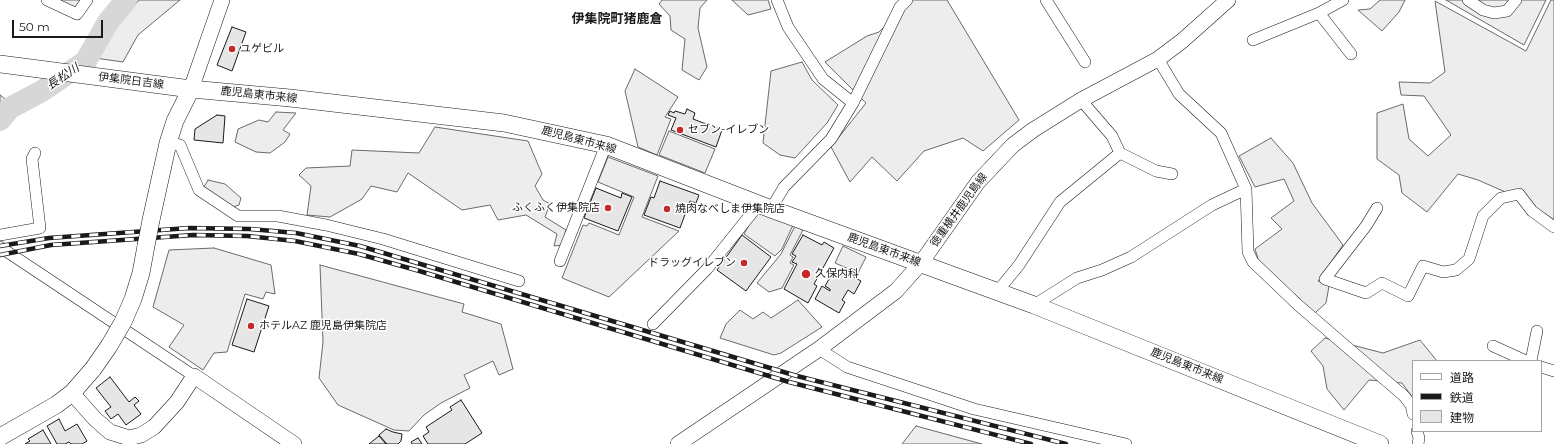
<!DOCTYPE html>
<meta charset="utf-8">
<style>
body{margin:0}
#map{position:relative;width:1554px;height:444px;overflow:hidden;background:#fff;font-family:Montserrat,"Noto Sans JP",sans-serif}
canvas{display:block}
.legend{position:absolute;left:1412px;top:360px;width:130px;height:72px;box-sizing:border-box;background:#fff;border:1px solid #a3a3a3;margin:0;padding:5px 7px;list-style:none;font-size:12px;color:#1a1a1a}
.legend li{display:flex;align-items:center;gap:8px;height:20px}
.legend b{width:20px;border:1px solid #a3a3a3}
.scale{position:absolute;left:12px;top:20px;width:91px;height:18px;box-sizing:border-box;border:2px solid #1a1a1a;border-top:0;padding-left:5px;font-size:12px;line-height:14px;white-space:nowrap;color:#1a1a1a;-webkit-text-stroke:3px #fff;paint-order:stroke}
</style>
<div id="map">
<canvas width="1554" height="444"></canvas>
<ul class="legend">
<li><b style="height:5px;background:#fff"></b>道路</li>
<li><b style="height:5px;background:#1a1a1a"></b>鉄道</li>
<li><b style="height:11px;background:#e6e6e6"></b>建物</li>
</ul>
<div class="scale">50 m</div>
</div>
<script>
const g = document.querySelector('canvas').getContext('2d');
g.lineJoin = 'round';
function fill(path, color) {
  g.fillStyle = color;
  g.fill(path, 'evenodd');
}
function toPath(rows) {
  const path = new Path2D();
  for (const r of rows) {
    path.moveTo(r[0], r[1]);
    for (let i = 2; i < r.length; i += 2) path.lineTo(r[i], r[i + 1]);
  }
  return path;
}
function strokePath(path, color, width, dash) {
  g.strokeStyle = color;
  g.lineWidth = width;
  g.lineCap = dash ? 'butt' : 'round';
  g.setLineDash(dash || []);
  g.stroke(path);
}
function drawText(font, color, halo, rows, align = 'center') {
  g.font = font + ' Montserrat,"Noto Sans JP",sans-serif';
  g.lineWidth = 3;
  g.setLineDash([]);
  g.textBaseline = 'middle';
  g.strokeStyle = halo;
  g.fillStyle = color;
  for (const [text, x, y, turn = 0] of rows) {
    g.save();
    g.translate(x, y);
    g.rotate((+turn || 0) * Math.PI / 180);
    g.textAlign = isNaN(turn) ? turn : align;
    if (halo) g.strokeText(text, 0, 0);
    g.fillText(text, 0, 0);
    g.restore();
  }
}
const built = toPath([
 [58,0,81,0,78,6,73,8,58,0],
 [139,0,180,0,138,35,123,62,95,58,119,22,139,0],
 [662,0,707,0,700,8,698,28,707,67,699,80,682,70,685,39,671,30,670,16,659,4,662,0],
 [732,0,768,0,771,9,748,15,732,0],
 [912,0,947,0,1019,120,983,151,963,138,924,151,897,181,872,157,850,182,831,147,866,103,825,62,867,36,879,32,912,0],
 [1380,0,1405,0,1399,12,1382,31,1358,10,1370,9,1380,0],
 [1446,0,1546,0,1524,45,1446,0],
 [1551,0,1554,0,1554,220,1528,202,1478,180,1458,174,1427,212,1402,193,1399,175,1377,159,1377,113,1403,104,1409,139,1428,156,1451,135,1424,96,1401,95,1399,82,1430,83,1445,72,1435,1,1526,51,1551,0],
 [802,62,812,80,838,105,827,123,795,158,780,155,763,143,771,71,802,62],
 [635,69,678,97,665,117,671,119,657,155,638,147,625,91,635,69],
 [0,95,9,102,0,109,0,95],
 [276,112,296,113,283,130,290,134,285,142,270,153,256,152,235,142,238,129,259,120,268,122,276,112],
 [435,127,528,141,542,174,535,186,543,200,550,204,545,217,566,230,562,245,554,246,557,234,526,215,498,220,490,205,462,210,408,173,397,192,371,186,362,199,330,217,307,215,311,186,299,175,306,168,350,166,352,150,419,153,435,127],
 [669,131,715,149,705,173,659,155,669,131],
 [1271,138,1293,163,1312,203,1343,245,1318,281,1329,286,1326,303,1315,313,1259,262,1255,249,1282,229,1271,218,1294,201,1284,179,1255,187,1239,156,1271,138],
 [608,157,658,176,642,217,679,231,609,297,562,278,583,225,587,226,589,223,619,235,634,197,598,182,608,157],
 [208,180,225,184,241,198,239,205,233,207,204,187,208,180],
 [757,211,793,225,782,249,775,256,744,234,757,211],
 [795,226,803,230,790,255,793,257,790,263,794,265,782,288,769,292,757,283,781,254,795,226],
 [843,246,866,257,858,273,835,263,843,246],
 [214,248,271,265,275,294,266,292,263,299,245,294,227,352,214,353,203,370,169,347,184,325,153,307,169,250,214,248],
 [320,265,464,304,462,312,501,324,513,369,499,375,493,361,464,375,470,388,441,403,424,415,409,431,394,430,338,405,319,378,323,342,320,265],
 [798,300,822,327,781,353,774,355,720,338,726,324,740,310,753,319,763,312,771,318,798,300],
 [1325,338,1383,353,1420,340,1437,361,1413,361,1413,398,1402,383,1369,380,1344,410,1327,389,1323,366,1311,351,1325,338],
 [916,426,982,444,902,444,916,426]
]);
fill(built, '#ededed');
strokePath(built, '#6a6a6a', 1);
strokePath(toPath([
 [0,120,10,108,42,91,86,61,108,22,126,0]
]), '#d7d7d7', 22);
const building = toPath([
 [232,27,246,32,232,71,217,65,232,27],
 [687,109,695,113,693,119,722,130,716,147,671,130,676,118,668,115,670,111,674,113,675,111,685,114,687,109],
 [217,115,225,116,223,143,194,140,195,129,217,115],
 [660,181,699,195,696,203,690,201,680,228,644,215,651,197,654,198,660,181],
 [596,188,621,198,622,193,632,197,618,231,584,218,596,188],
 [742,235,771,257,746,291,717,270,742,235],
 [803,235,822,245,824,242,834,248,814,284,817,286,808,303,784,289,797,264,792,262,796,256,792,254,803,235],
 [835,269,842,273,843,271,861,281,854,294,848,290,842,300,845,302,839,313,815,299,822,286,830,291,830,289,825,286,835,269],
 [247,299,269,306,254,352,232,345,247,299],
 [110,377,129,402,135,397,139,401,134,405,141,414,126,425,118,414,111,419,105,411,111,407,96,388,110,377],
 [461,400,482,433,465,444,428,444,423,436,429,432,426,427,452,410,450,407,461,400],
 [59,419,65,431,77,424,87,441,82,444,71,444,69,442,65,444,57,444,47,426,59,419],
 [386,429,393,432,402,434,401,441,398,444,387,444,379,435,386,429],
 [43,430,51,444,25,444,30,441,28,439,43,430],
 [379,436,386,444,369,444,379,436],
 [418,438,422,444,412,444,411,442,418,438]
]);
fill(building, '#e6e6e6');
strokePath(building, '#1a1a1a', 1);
const street = toPath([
 [47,0,77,14,87,0],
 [777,0,788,27,823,79,853,103],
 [1046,0,1085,62],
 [1468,0,1483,10,1494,13,1507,11,1516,0],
 [1319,13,1351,54],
 [1253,40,1319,13,1343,0],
 [1158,59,1179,94,1221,133,1246,189,1248,252,1253,262,1298,305,1404,396,1411,405,1413,414],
 [168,143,180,145,199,190,238,216,278,216,326,225,383,239,519,281],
 [1120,153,1156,171,1172,174],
 [1377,208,1366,226,1325,279,1366,293,1382,283,1408,296,1423,266,1443,272,1456,270,1469,259,1483,216,1501,198,1519,194,1532,211,1554,227],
 [771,209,784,187,831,139,853,103,900,7,907,0],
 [0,235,40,228,32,159,35,153],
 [0,247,194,376],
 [560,261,606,145],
 [997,292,1019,265,1060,202,1120,153,1112,136,1081,100],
 [1034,305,1077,278,1102,270,1131,257,1212,205,1246,189],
 [653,324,707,269,759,204],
 [1493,346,1526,361],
 [819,349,847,367,974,409,1126,444],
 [1531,361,1537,331],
 [1541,367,1554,371],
 [1417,431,1419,438,1418,444]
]);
const secondary = toPath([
 [191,89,222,0],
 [72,393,95,419,110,432,129,438,141,435,154,427,177,402,194,376,294,444],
 [678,444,819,349,896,291,921,263,978,182,1013,145,1033,130,1081,100,1158,59,1182,41,1228,0]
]);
const primary = toPath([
 [0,64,191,89,290,98,504,123,606,145,771,209,1034,305,1380,444],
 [151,220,168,143,175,121,191,89],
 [123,322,133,299,141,273,146,246],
 [0,437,56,405,72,393,93,369]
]);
strokePath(street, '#1a1a1a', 12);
strokePath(secondary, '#1a1a1a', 16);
strokePath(primary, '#1a1a1a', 18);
strokePath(street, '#fff', 11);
strokePath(secondary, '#fff', 15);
strokePath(primary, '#fff', 17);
const rail = toPath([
 [0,246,49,238,189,228,250,229,296,233,360,246,797,376,1066,444],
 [0,255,51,245,193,235,247,236,295,241,359,254,416,270,789,382,1031,444]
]);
strokePath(rail, '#1a1a1a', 4.5);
strokePath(rail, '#fff', 3, [9]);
const primaryBridge = toPath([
 [146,246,151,220],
 [93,369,109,346,123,322]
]);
strokePath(primaryBridge, '#1a1a1a', 18, []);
strokePath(primaryBridge, '#fff', 17);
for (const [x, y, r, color] of [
 [232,49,4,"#c62828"],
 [680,130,4,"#c62828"],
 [608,208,4,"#c62828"],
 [667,209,4,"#c62828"],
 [744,263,4,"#c62828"],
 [806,274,5,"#c62828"],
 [251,326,4,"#c62828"]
]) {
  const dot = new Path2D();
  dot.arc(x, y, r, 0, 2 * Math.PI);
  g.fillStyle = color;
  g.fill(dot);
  strokePath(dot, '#fff', 1.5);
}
drawText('11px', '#1a1a1a', '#fff', [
 ["ユゲビル",240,49],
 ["セブン-イレブン",688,130],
 ["ふくふく伊集院店",600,208,"right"],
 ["焼肉なべしま伊集院店",675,209],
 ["ドラッグイレブン",736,263,"right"],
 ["久保内科",815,274],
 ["ホテルAZ 鹿児島伊集院店",259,326]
], 'left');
drawText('11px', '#1a1a1a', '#fff', [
 ["伊集院日吉線",131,81,7],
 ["鹿児島東市来線",259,95,6],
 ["鹿児島東市来線",579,140,15],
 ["徳重横井鹿児島線",959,210,-54],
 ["鹿児島東市来線",884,250,20],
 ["鹿児島東市来線",1187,366,22]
]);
drawText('italic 12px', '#1a1a1a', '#fff', [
 ["長松川",63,77,-34]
]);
drawText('bold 13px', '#1a1a1a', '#fff', [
 ["伊集院町猪鹿倉",617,19]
]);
</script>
